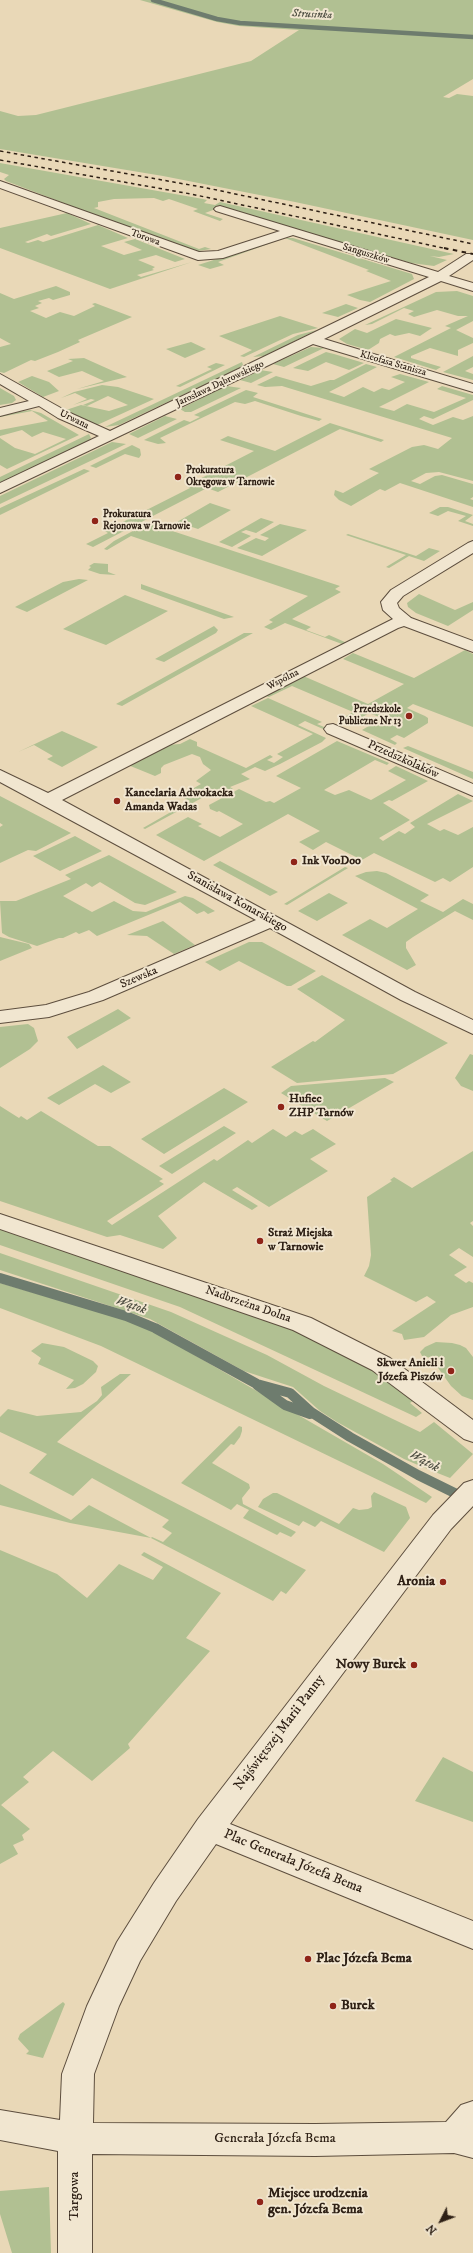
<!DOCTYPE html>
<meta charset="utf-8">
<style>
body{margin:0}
#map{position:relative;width:473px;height:2253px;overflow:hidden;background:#e9d8b7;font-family:"IM FELL DW Pica",serif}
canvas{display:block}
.north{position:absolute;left:421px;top:2201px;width:40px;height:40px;-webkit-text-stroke:3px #f1e6d0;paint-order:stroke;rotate:228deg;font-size:11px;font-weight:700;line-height:16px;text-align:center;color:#2e2015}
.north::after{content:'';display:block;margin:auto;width:14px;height:18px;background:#2e2015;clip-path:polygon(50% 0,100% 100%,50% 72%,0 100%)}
</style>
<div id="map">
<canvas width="473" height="2253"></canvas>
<div class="north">N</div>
</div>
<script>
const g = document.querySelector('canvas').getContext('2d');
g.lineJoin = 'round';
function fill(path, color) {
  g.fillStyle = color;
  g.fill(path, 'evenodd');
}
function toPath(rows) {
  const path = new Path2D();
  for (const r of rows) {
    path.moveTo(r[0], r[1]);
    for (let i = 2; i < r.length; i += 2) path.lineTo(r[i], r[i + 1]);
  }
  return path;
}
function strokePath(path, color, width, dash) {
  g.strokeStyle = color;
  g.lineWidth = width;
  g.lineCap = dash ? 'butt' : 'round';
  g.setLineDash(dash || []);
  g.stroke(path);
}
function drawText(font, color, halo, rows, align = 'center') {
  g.font = font + ' "IM FELL DW Pica",serif';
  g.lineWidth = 4;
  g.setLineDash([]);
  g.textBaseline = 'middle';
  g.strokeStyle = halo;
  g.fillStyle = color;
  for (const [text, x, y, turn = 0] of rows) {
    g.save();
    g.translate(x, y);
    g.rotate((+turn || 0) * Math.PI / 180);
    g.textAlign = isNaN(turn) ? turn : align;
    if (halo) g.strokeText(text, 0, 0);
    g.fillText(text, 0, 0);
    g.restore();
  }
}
fill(toPath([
 [140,0,473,0,473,79,443,97,449,98,457,94,473,96,473,240,295,202,163,176,0,149,0,111,18,116,36,115,251,61,299,30,239,26,217,22],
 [0,163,203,199,207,200,204,203,215,205,220,202,454,254,439,257,430,256,447,260,434,266,411,263,221,207,205,213,223,219,220,221,193,211,198,209,169,199,163,201,154,198,114,199,98,202,98,207,94,208,199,249,205,247,211,249,192,252,6,181,4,179,9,175,0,172],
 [67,213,91,224,51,236,47,234,25,242,28,243,38,240,43,242,98,225,128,238,101,246,124,255,142,250,124,242,135,239,185,259,175,262,156,255,138,260,155,267,152,269,154,270,137,275,141,277,192,262,110,289,0,248,0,228],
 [283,238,293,238,412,274,414,279,370,302,360,300,347,295,391,281,366,271,369,270,285,238,218,262,224,265,210,269,198,265],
 [56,286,70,292,70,295,53,300,49,298,38,301,42,303,35,306,39,308,30,311,46,318,60,312,74,316,95,306,92,304,95,303,132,317,78,340,80,342,58,352,35,361,31,360,4,373,0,372,0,347,11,344,0,338,0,293,14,299],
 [457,291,473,296,473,321,456,330,473,338,473,343,458,350,458,356,430,348,411,356,411,358,441,367,436,370,394,357,451,328,445,326,468,316,458,316,437,310,414,317,408,314,414,311,404,308,372,324,365,325,436,292],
 [346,304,358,308,338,317,322,313],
 [280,316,318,328,293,334,244,357,240,356,252,350,219,336],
 [396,319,432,328,420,336,409,333,395,336,390,334,380,339,379,343,368,350,347,344,339,339,355,329,367,333],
 [317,330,264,356,253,357,298,335],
 [191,342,206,349,185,358,166,349],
 [311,347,324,348,284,367,273,364],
 [326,352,334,354,364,363,349,370,326,362,308,371,293,368],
 [473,356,473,367,465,371,473,374,473,380,443,372],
 [84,358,113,371,127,377,77,389,104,381,82,371,59,377,47,371,73,361,68,359],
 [242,362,243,365,237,369,119,425,105,427],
 [216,363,225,365,180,387,176,386,212,369,207,367],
 [366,364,377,367,329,392,344,397,363,387,374,392,382,388,389,390,405,382,391,377,400,374,429,382,379,407,394,411,407,404,434,412,466,398,437,389,442,386,473,395,473,400,433,419,424,416,419,419,433,425,453,417,463,420,473,416,473,481,439,472,426,473,411,481,420,484,435,476,442,475,473,484,473,497,470,499,473,500,473,507,400,483,385,491,380,489,351,506,339,500,334,495,335,490,343,493,379,473,369,469,412,447,424,445,438,449,452,438,282,386,265,387,257,385,276,376,311,386,330,380,334,380],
 [260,370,273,372,251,383,240,380],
 [32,376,49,382,59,391,43,397,18,382],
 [102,385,118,387,154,399,95,426,66,410,81,405,109,411,128,405,108,396,87,406,83,405,95,400,91,399,73,405,87,399,75,393,61,398,74,392],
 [226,386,241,388,191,412,185,412,180,409],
 [0,388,14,396,16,400,12,403,0,405],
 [246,390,258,393,253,397,322,419,319,421,301,416,255,401,245,404,235,402,160,438,166,443,158,444,144,440,184,420,190,422,200,417,194,415],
 [30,410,41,413,79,435,7,469,0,465,0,438,15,448,35,454,66,439,43,432,32,437,22,430,0,436,0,430,48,421,32,411,0,417,0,415],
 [165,416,177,419,138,438,129,434],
 [330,423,384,440,381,442,340,429,218,492,207,488,93,547,86,544,108,533,105,531,190,488,186,486,254,451,220,440,228,436,275,451],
 [89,434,91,438,88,441,0,483,0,477],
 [112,442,126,444,0,504,0,496],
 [132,445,140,449,141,455,139,458,125,454,96,468,90,466],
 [84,469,90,471,0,515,0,508],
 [210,503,231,510,198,529,177,522],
 [440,507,448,507,473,515,465,521,473,524,473,526,458,521,466,516,448,511,438,516,429,513],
 [261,518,274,522,256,533,246,530,241,532,251,536,232,547,219,542],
 [148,523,340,586,335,589,341,592,292,619,311,627,306,630,325,637,329,635,347,643,336,648,342,644,285,623,271,630,264,627,273,622,269,620,308,596,131,536,107,550,104,549,114,541],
 [280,524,307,530,262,556,237,548,256,538,265,541,269,538,260,535],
 [348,534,416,556,429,548,440,551,424,561,409,556,389,568,386,567,406,555,346,535],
 [94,563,108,564,108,572,116,575,100,574,88,570,91,567,89,566],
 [79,579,88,580,27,612,15,607,63,582],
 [141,584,234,617,224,619,141,589],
 [419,594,455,610,473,602,473,610,448,626,416,613,408,607,407,603],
 [125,595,168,611,106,645,63,629],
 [214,626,218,630,216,633,164,662,155,659],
 [244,633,253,633,122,706,116,704],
 [465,650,473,654,473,727,413,704,407,708,425,716,428,718,428,723,404,738,397,735,390,739,397,743,395,745,362,730,382,718,369,713,350,725,339,720,353,712,292,686,269,697,263,695,301,675,368,704,404,684,343,659,353,653,414,678],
 [268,698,322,722,317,724,324,727,329,725,323,729,305,721,298,725,326,738,322,742,280,764,265,771,255,767,241,774,250,779,230,787,233,789,216,798,209,794,145,829,143,828,190,801,180,796,201,784,196,781,211,770,203,764,200,757,192,754,164,765,161,768,161,773,155,776,128,765,167,745,180,744,190,739,197,742,197,746,246,768,270,755,273,757,267,760,274,763,283,757,277,754,313,734,251,706],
 [62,731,98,747,62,767,47,759,53,756,34,745,18,752],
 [337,741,389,763,387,765,375,760,324,790,335,795,349,790,371,800,406,780,388,771,396,766,428,781,392,801,389,800,383,803,410,820,379,838,383,841,399,831,405,834,415,827,410,823,458,794,473,801,427,824,440,831,444,829,458,835,473,827,473,867,450,882,443,878,435,882,374,853,362,860,326,842,313,850,299,842,320,831,288,814,204,861,156,835,188,817,202,824,198,826,220,837,243,824,219,811,217,812,210,809,209,805,239,789,266,802,270,801,274,803,301,788,276,776],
 [408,746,473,772,473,779,403,748],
 [0,796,69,832,71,833,36,851,28,850,0,863,0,827,3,825,0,823],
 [75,836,102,851,60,871,33,856],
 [109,855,177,892,145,905,135,903,100,882,92,887,86,883,63,896,92,912,114,901,133,911,146,912,185,896,193,898,215,911,208,914,204,911,197,914,180,902,97,936,89,930,79,934,76,932,63,938,59,938,37,946,9,937,2,933,0,901,16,901,71,879,65,875],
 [220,861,278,892,270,896,213,865],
 [345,867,348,868,287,905,284,904],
 [377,871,386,873,429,895,420,901,443,912,463,899,473,904,473,920,455,911,413,937,406,942,406,948,416,965,407,970,342,935,370,919,387,928,418,909,355,876,366,872],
 [329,893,348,903,317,921,298,911],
 [163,921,195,945,174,954,147,936,127,935],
 [0,937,29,944,32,948,0,961],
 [249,942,262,942,316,971,291,986,287,986,239,961,220,971,205,962],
 [322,975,448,1043,393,1074,297,1083,271,1067,313,1041,315,1042,345,1020,297,989],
 [118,1009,131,1018,77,1049,67,1037],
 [28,1024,34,1028,38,1041,30,1049,0,1068,0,1027],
 [470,1054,473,1055,473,1091,461,1086,455,1078],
 [103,1065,131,1082,111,1093,95,1084,59,1105,47,1098],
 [385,1078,394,1082,327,1121,281,1093,291,1086],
 [224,1088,248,1102,164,1154,141,1139],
 [0,1106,19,1118,21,1116,27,1120,41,1111,98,1146,110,1146,163,1179,159,1181,164,1184,161,1186,107,1221,112,1225,214,1159,217,1161,248,1140,252,1143,273,1129,286,1137,295,1131,302,1135,313,1129,336,1144,310,1159,328,1171,269,1207,237,1187,232,1190,258,1206,252,1210,204,1182,158,1216,177,1238,163,1249,120,1235,107,1237,0,1201],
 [224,1126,236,1133,172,1174,159,1166],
 [473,1151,473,1221,470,1223,473,1226,473,1257,459,1248,449,1255,467,1267,454,1275,466,1283,469,1281,473,1283,473,1307,451,1315,424,1337,404,1340,402,1334,392,1331,436,1302,427,1296,416,1302,364,1276,369,1266,371,1255,367,1197,392,1181,390,1180,394,1177,412,1188],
 [0,1226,273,1320,363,1360,416,1399,410,1403,422,1413,416,1417,180,1307,0,1245],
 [0,1253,171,1312,267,1355,324,1386,420,1432,434,1422,473,1454,450,1478,425,1468,404,1459,337,1422,320,1411,293,1387,244,1371,150,1319,0,1270],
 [0,1283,127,1320,153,1331,383,1464,432,1497,426,1503,101,1346,0,1308],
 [436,1342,452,1343,460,1345,466,1348,473,1357,473,1400,462,1396,451,1386,431,1358,422,1356,420,1352,425,1347],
 [42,1343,64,1347,93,1361,98,1366,96,1372,83,1384,75,1388,66,1389,74,1380,38,1364,41,1358,31,1351],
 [120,1374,131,1374,57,1442,306,1570,286,1594,281,1591,273,1601,151,1538,70,1523,0,1505,0,1484,71,1520,89,1505,151,1538,152,1537,163,1542,172,1533,162,1527,169,1520,92,1478,73,1496,29,1473,47,1454,0,1432,0,1417,8,1409,37,1416,81,1412,97,1401,102,1395,101,1387],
 [239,1426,242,1427,242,1431,240,1437,234,1445,231,1444,212,1463,249,1484,250,1488,242,1498,243,1504,296,1532,291,1537,280,1532,277,1535,243,1518,249,1510,237,1504,231,1510,181,1483],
 [374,1492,406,1507,410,1518,384,1552,321,1521,315,1527,303,1521,299,1526,258,1507,263,1499,273,1493,277,1493,339,1524,353,1508,359,1510,368,1509,372,1507,371,1496],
 [0,1550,57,1574,87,1598,119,1564,153,1580,163,1567,141,1555,144,1552,221,1593,186,1638,210,1651,128,1744,130,1748,92,1781,53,1751,23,1777,29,1782,1,1805,30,1829,22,1835,24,1840,13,1845,18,1854,0,1864],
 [443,1757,473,1772,473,1822,415,1801],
 [63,2002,65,2004,43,2058,26,2054,29,2051,18,2039,20,2034],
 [49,2187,51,2253,12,2253,0,2214,0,2191]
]), '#b1c092');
strokePath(toPath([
 [153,0,217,19,240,23,473,37]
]), '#6e7c6e', 4.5);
strokePath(toPath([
 [0,1278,126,1316,155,1328,257,1384,290,1393,311,1412,350,1437,418,1475,473,1502],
 [257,1385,285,1405,310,1414]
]), '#6e7c6e', 10);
const minor = toPath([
 [0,181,199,252,218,251,280,231,216,211,214,209,216,207,220,206,438,272,466,254,473,254,473,260,449,276,473,283,473,291,441,281,324,339,473,384,473,392,313,344,0,493,0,483,99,436,58,418,39,406,0,416,0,408,29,401,0,384,0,374,68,412,110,431,429,277,293,235,223,258,198,260,0,188,0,181],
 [473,541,473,553,403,596,397,603,399,608,411,618,473,641,473,652,404,626,398,628,62,800,415,992,473,1020,473,1034,401,1000,270,928,103,1000,49,1017,0,1023,0,1011,46,1005,89,992,256,920,0,782,0,770,48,793,393,619,383,610,381,602,391,590,468,543,473,541],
 [333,724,473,784,473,796,327,733,324,729,327,725,333,724],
 [0,1214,311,1318,390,1358,473,1420,473,1442,464,1439,372,1370,293,1330,0,1229,0,1214],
 [473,1480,473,1506,451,1529,230,1824,473,1921,473,1949,216,1844,176,1901,140,1961,119,2006,94,2074,93,2123,315,2124,446,2122,461,2105,473,2101,473,2158,454,2153,315,2156,92,2154,92,2253,58,2253,58,2151,0,2140,0,2110,60,2120,62,2074,87,2006,117,1942,154,1883,198,1819,433,1515,464,1483,473,1480]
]);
strokePath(minor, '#5d4e3e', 2);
fill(minor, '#f1e6d0');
strokePath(toPath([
 [0,151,207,188,473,244],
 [0,160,191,194,448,249]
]), '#2e2015', 1.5, [3.5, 3.5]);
strokePath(toPath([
 [444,248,473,254]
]), '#2e2015', 2, [4.5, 4.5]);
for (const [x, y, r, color] of [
 [178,477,4,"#8f2418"],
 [95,521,4,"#8f2418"],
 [409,716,4,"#8f2418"],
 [117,801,4,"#8f2418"],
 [294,862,4,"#8f2418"],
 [281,1107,4,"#8f2418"],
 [260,1241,4,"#8f2418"],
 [451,1371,4,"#8f2418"],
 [443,1582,4,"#8f2418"],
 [414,1665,4,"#8f2418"],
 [308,1959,4,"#8f2418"],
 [333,2006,4,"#8f2418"],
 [260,2202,4,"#8f2418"]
]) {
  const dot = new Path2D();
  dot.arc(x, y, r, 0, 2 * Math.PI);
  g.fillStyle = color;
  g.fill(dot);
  strokePath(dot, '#f1e6d0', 1.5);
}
drawText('10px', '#2e2015', '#f1e6d0', [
 ["Torowa",145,238,20],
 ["Sanguszków",366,254,17],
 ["Kleofasa Stanisza",393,364,16],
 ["Jarosława Dąbrowskiego",220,384,-25],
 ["Urwana",74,420,26],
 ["Wspólna",283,680,-27]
]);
drawText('bold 10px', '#2e2015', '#f1e6d0', [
 ["Prokuratura",186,471],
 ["Okręgowa w Tarnowie",186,483],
 ["Prokuratura",103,515],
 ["Rejonowa w Tarnowie",103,527],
 ["Przedszkole",401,710,"right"],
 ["Publiczne Nr 13",401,722,"right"]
], 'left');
drawText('italic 11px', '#4e4e42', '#f1e6d0', [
 ["Strusinka",312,15,3]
]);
drawText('12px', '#2e2015', '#f1e6d0', [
 ["Przedszkolaków",403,760,24],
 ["Stanisława Konarskiego",237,902,29],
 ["Szewska",139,978,-23],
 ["Nadbrzeżna Dolna",248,1305,19]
]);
drawText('bold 12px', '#2e2015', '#f1e6d0', [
 ["Kancelaria Adwokacka",125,794],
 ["Amanda Wadas",125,808],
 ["Ink VooDoo",302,862],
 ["Hufiec",289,1100],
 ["ZHP Tarnów",289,1114],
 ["Straż Miejska",268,1234],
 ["w Tarnowie",268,1248],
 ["Skwer Anieli i",443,1364,"right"],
 ["Józefa Piszów",443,1378,"right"]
], 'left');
drawText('italic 13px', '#4e4e42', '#f1e6d0', [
 ["Wątok",131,1306,19],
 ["Wątok",424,1462,29]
]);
drawText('bold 14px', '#2e2015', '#f1e6d0', [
 ["Aronia",435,1582,"right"],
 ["Nowy Burek",406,1665,"right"],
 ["Plac Józefa Bema",316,1959],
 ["Burek",341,2006],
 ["Miejsce urodzenia",268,2194],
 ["gen. Józefa Bema",268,2210]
], 'left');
drawText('14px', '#2e2015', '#f1e6d0', [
 ["Najświętszej Marii Panny",280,1733,-53],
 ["Plac Generała Józefa Bema",293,1862,22],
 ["Generała Józefa Bema",275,2139],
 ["Targowa",75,2196,-90]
]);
</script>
